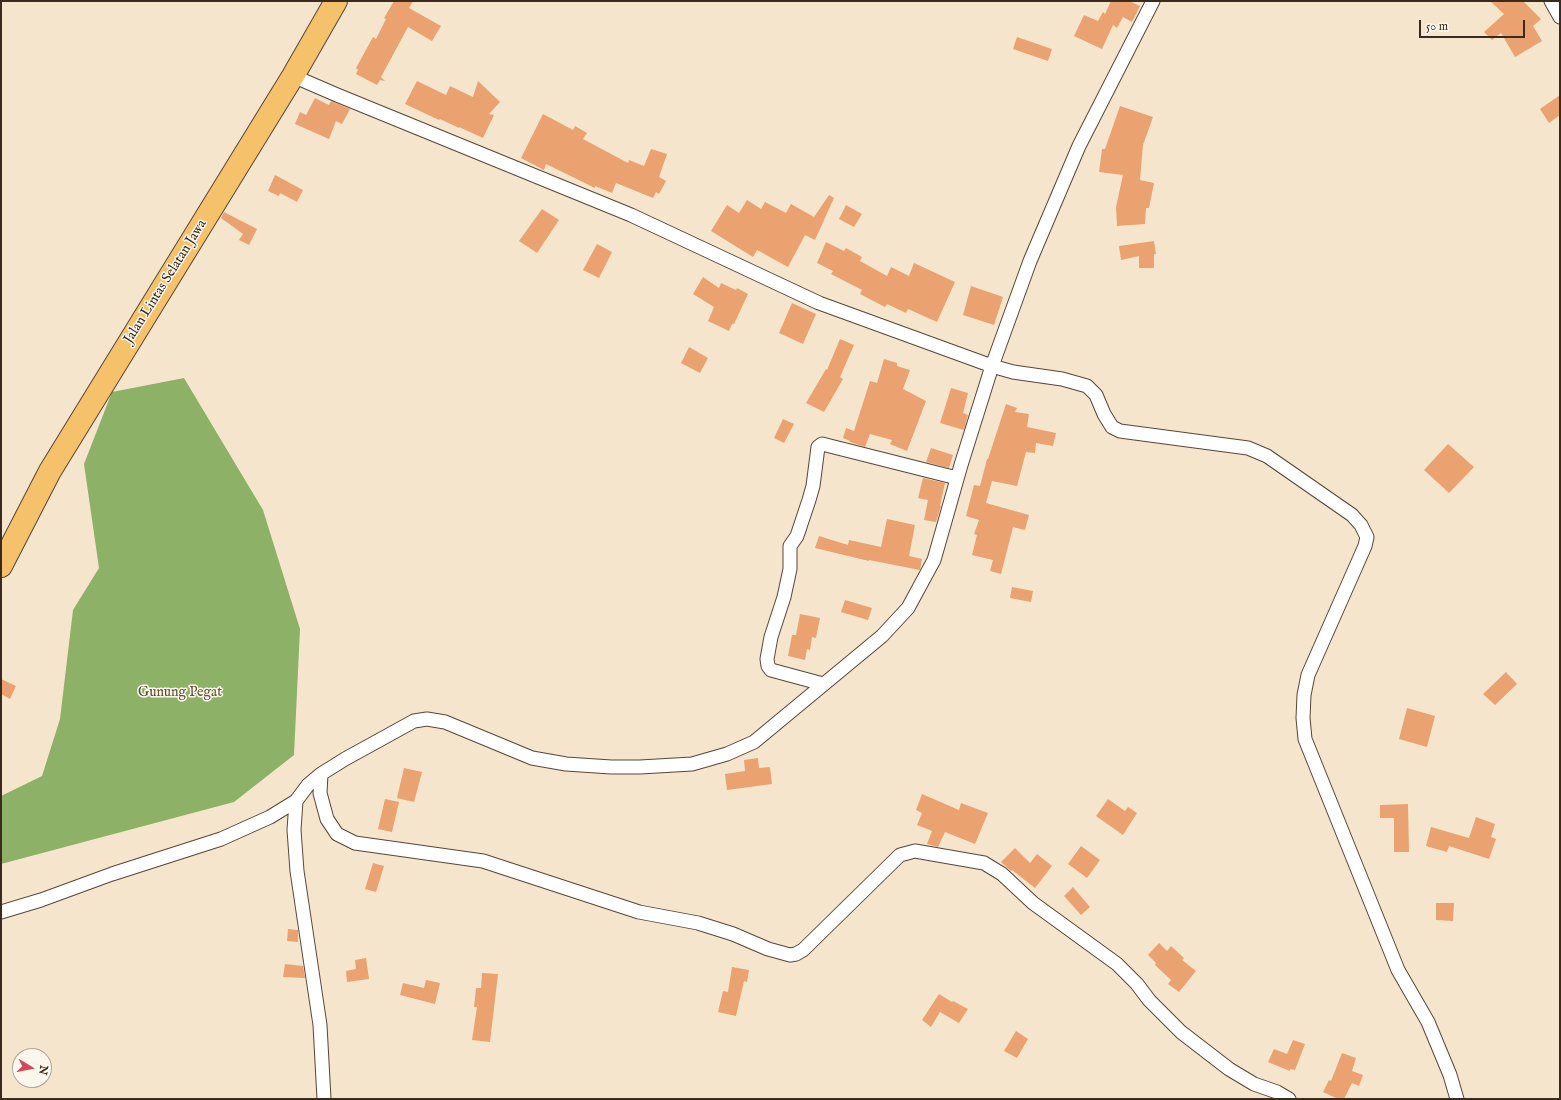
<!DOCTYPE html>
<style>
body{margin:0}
#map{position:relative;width:1561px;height:1100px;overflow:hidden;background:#f6e5cd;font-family:"IM FELL English",serif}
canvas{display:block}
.frame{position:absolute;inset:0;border:2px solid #3b2a1e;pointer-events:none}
.north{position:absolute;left:12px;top:1048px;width:40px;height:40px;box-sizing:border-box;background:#fbf7ec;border:1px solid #aea59a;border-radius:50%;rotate:100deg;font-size:11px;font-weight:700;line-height:16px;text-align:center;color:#3b2a1e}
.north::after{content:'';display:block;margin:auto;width:14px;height:18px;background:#d1495b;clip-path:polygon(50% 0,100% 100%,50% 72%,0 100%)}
.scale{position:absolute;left:1419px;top:20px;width:106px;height:18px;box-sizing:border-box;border:2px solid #3b2a1e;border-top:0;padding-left:5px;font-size:12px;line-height:14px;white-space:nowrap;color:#3b2a1e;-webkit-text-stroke:3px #fbf7ec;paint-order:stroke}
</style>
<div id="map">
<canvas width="1561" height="1100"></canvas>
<div class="frame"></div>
<div class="north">N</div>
<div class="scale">50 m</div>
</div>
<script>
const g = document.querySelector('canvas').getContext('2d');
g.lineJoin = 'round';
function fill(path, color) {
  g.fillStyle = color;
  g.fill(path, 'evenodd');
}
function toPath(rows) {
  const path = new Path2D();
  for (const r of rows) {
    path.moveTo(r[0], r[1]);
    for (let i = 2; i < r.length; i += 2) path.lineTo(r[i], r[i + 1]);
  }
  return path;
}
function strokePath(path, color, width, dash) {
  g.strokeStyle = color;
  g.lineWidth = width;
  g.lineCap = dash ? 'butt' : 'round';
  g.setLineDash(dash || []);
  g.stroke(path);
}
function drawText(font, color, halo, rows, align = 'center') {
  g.font = font + ' "IM FELL English",serif';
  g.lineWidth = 3;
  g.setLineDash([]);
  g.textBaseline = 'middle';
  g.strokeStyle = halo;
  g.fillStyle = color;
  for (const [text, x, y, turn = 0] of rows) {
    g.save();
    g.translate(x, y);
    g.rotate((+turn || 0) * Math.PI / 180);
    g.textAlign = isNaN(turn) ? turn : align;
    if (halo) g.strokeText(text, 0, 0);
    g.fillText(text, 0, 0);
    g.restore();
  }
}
fill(toPath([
 [184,378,263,510,300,629,294,755,234,802,1,864,1,796,42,776,60,719,73,610,99,568,84,464,112,392]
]), '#8db166');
fill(toPath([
 [394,1,413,1,409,8,441,26,432,41,408,27,381,77,385,81,380,80,377,85,356,74,358,70,356,68,373,37,376,39,386,19,384,18],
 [1111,1,1129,1,1140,6,1132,22,1123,17,1117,28,1113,25,1102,49,1074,36,1084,15,1098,21,1103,12,1105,14],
 [1490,1,1523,1,1541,19,1533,26,1542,41,1515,57,1501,33,1492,40,1484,32,1504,14],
 [1017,37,1052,49,1048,61,1013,49],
 [417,81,446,95,450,86,473,97,478,81,500,102,489,114,494,115,483,138,459,127,459,128,440,119,439,120,405,104],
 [1560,95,1560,115,1549,123,1540,109],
 [315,98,329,105,331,101,350,109,342,124,336,121,329,139,295,124,300,112,306,115],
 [1120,106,1153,117,1143,145,1140,180,1154,183,1149,208,1146,208,1145,224,1117,226,1116,207,1123,175,1099,172,1102,149,1105,149],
 [543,114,573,130,575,126,587,133,583,139,628,163,629,160,644,166,651,149,667,154,659,177,666,181,659,194,656,192,653,198,616,183,612,193,595,186,595,188,546,164,544,170,521,158],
 [275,175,303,190,297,202,280,193,279,196,268,191],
 [829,195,834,198,815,240,805,235,788,267,757,250,753,257,711,231,727,205,739,213,747,200,761,209,765,202,786,213,791,204,814,217],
 [846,205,862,214,854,227,839,219],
 [542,209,559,220,537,253,519,241],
 [224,212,257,229,249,245,239,240,243,234,221,218],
 [1154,241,1156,254,1154,254,1154,268,1139,268,1139,256,1121,260,1119,246],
 [826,242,844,251,846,248,862,257,860,261,887,276,891,267,909,276,914,263,955,282,937,322,908,309,906,313,887,304,885,307,860,294,862,290,831,274,833,271,817,263],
 [597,244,612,252,599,278,583,270],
 [703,277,719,288,721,283,736,290,737,288,748,294,734,324,732,324,729,331,708,321,714,307,693,294],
 [971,286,1003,297,994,325,963,315],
 [792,303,816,314,803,344,779,333],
 [840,339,854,345,840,377,843,379,824,412,806,403,826,369,827,370],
 [689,347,708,358,700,373,681,363],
 [884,359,897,363,897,366,910,370,903,389,926,401,907,451,890,444,892,440,870,434,865,447,850,442,850,441,843,438,846,428,854,431,870,381,877,383],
 [951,388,968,393,963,413,968,415,964,430,940,423],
 [1006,404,1017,408,1015,412,1029,414,1027,427,1056,433,1053,446,1036,443,1035,453,1026,452,1017,486,992,481,986,503,1029,515,1025,530,1013,527,1001,574,990,571,993,560,972,555,977,535,974,534,979,520,966,516,974,485,980,486,987,459,988,459],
 [783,419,794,424,784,443,774,438],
 [1448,444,1474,467,1449,493,1424,470],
 [931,448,953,455,949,468,926,462],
 [923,478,945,483,940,506,941,506,936,522,924,520,928,500,918,498],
 [887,519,915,525,909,556,922,559,920,570,869,560,869,561,815,548,819,536,848,545,849,540,881,547],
 [1012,587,1033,591,1031,602,1010,598],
 [845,600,872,608,868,620,841,612],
 [800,614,820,618,816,638,812,637,810,650,807,649,805,660,788,656,792,635,796,635],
 [1506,672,1517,684,1495,705,1483,694],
 [1,679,16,686,10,699,1,694],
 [1407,708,1435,716,1427,747,1399,739],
 [758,758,759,768,770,767,772,784,727,790,725,774,745,771,744,760],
 [404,768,422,772,414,802,397,798],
 [922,794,959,810,961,803,988,813,975,844,945,832,938,847,927,844,932,831,917,825,922,813,916,810],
 [385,799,399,802,392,832,378,829],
 [1108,799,1125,811,1128,807,1137,813,1123,835,1096,816],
 [1408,804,1409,852,1394,852,1394,818,1380,818,1380,805],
 [1476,817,1495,824,1491,837,1496,839,1489,859,1449,846,1447,852,1426,846,1431,827,1469,838],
 [1081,846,1100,860,1087,878,1068,864],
 [1015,848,1030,863,1037,854,1052,866,1035,888,1012,870,1011,871,1001,862],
 [373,863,384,866,376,892,365,889],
 [1073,887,1090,907,1081,915,1064,896],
 [1436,903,1454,903,1453,921,1436,920],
 [288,929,298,930,298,942,287,941],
 [1159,943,1167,951,1171,946,1184,958,1182,960,1196,971,1179,992,1168,984,1171,980,1155,965,1156,963,1148,955],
 [366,958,369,979,347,982,346,971,356,969,355,960],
 [285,964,303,966,305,978,283,977],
 [732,967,749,970,747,982,744,981,736,1016,718,1012,723,991,728,992],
 [482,973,498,974,490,1042,472,1040,477,1007,474,1007,476,988,481,988],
 [426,980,440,983,435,1004,400,995,403,983,424,988],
 [939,994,952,1002,953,1001,968,1009,959,1023,940,1012,931,1027,922,1020],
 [1016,1031,1028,1039,1017,1058,1004,1051],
 [1293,1040,1305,1044,1295,1070,1290,1069,1290,1071,1268,1062,1274,1049,1287,1054],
 [1342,1053,1356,1058,1352,1071,1363,1075,1359,1086,1352,1083,1344,1099,1338,1099,1323,1092,1329,1080,1331,1081]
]), '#eaa271');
const street = toPath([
 [1551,1,1560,17],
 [293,76,337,95,631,215,819,303,992,366,1013,372,1062,379,1087,386,1096,395,1104,414,1112,427,1120,431,1248,448,1267,456,1352,515,1361,525,1367,537,1365,546,1308,675,1304,695,1303,718,1305,739,1398,970,1428,1022,1450,1075,1457,1099],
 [823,684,771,670,768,666,767,659,771,637,784,597,790,569,790,546,797,536,809,500,813,486,818,447,822,444,957,478],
 [321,774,320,793,327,819,337,834,355,843,483,861,639,912,698,923,733,934,768,949,790,955,796,954,803,950,900,855,915,851,984,863,1002,874,1033,903,1117,964,1137,984,1149,1000,1181,1032,1229,1069,1254,1084,1277,1092,1289,1099],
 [1,912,41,900,112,874,221,839,270,817,296,801],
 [324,1099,320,1025,297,871,294,830,296,801,308,785,321,774,345,759,414,721,427,719,445,722,532,758,566,764,611,767,640,767,692,764,727,754,754,742,882,636,908,608,934,560,961,465,992,366,1030,261,1079,146,1153,1]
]);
const highway = toPath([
 [1,566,50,471,293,76,336,1]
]);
strokePath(street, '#574638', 15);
strokePath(highway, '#574638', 24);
strokePath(street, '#fff', 13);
strokePath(highway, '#f5c16b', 22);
drawText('14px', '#3b2a1e', '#fbf7ec', [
 ["Jalan Lintas Selatan Jawa",166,282,-58]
]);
drawText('14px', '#595334', '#fbf7ec', [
 ["Gunung Pegat",180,693]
]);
</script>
